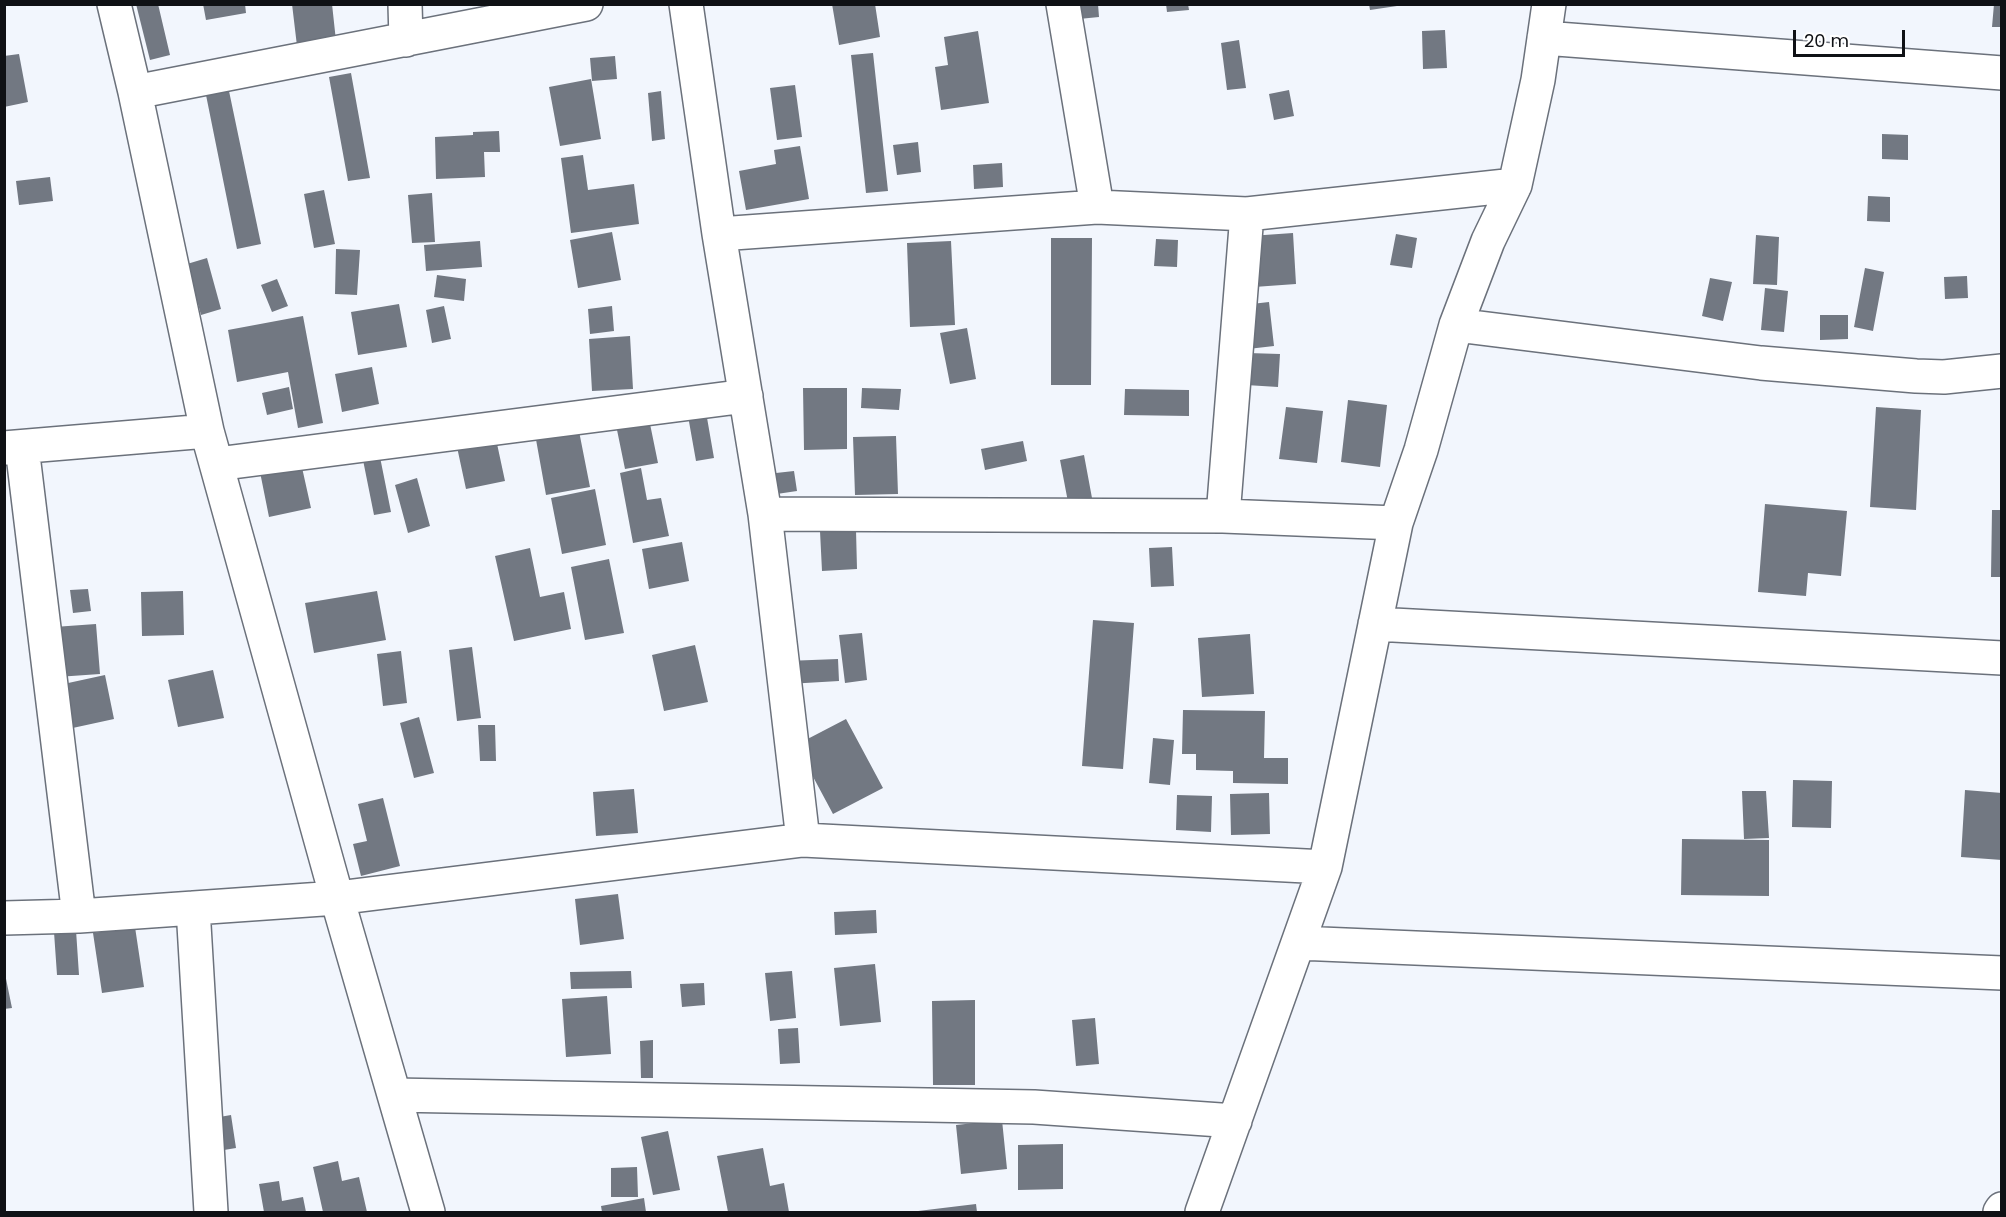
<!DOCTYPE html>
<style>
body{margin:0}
#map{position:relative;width:2006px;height:1217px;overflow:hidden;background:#f2f6fd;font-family:Poppins,sans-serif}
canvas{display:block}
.frame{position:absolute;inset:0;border:6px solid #0f1115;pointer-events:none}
.scale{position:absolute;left:1793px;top:30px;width:112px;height:27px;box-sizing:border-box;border:3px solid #0f1115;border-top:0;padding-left:8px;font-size:18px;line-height:21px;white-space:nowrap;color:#0f1115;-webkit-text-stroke:4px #fff;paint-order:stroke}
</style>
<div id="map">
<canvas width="2006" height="1217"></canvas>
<div class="frame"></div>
<div class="scale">20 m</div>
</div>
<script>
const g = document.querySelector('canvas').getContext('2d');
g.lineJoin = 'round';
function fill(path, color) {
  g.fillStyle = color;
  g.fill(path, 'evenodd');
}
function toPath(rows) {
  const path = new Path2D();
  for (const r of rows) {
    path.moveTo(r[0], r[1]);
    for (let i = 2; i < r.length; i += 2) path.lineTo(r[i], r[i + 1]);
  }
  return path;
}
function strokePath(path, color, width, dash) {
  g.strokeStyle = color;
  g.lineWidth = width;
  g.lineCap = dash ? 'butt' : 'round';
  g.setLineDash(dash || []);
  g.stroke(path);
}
fill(toPath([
 [136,4,158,4,170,55,150,60],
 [203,4,245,4,246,13,206,20],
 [292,4,332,4,336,41,297,46],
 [832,4,875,4,880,37,839,45],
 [1078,4,1098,4,1099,17,1079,19],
 [1166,4,1188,4,1189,10,1167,12],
 [1369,4,1397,4,1397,6,1370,10],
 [1994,4,2002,4,2002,27,1992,27],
 [1445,30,1447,68,1423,69,1422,31],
 [978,31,989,103,941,110,935,67,948,65,944,37],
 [1239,40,1246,88,1227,90,1221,43],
 [873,53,888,191,866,193,851,55],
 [19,54,28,102,4,107,4,56],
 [615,56,617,79,592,81,590,58],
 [351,73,370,178,348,181,329,77],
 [591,79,601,139,560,146,549,87],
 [795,85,802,137,777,140,770,88],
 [1289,90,1294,116,1274,120,1269,94],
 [229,91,261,244,237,249,206,95],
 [661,91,665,139,652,141,648,93],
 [499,131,500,152,484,152,485,177,436,179,435,137,473,135,473,132],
 [1882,134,1908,135,1908,160,1882,159],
 [918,142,921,172,897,175,893,145],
 [800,146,809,199,746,210,739,171,776,164,774,150],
 [583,155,588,190,634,184,639,224,571,233,561,158],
 [1002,163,1003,187,974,189,973,165],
 [50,177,53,201,19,205,16,181],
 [324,190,335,244,314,248,304,194],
 [432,193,435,242,412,243,408,195],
 [1868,196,1890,197,1890,222,1867,221],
 [612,232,621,280,578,288,570,240],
 [1293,233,1296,284,1254,287,1250,236],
 [1396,234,1417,238,1412,268,1390,265],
 [1756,235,1779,237,1777,285,1753,284],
 [1051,238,1092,238,1091,385,1051,385],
 [1156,239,1178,240,1177,267,1154,266],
 [480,241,482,267,426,271,424,245],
 [951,241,955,325,910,327,907,243],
 [336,249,360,250,357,295,335,294],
 [207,258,221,309,201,315,187,264],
 [1865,268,1884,272,1873,331,1854,327],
 [437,275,466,279,464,301,434,297],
 [1967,276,1968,298,1945,299,1944,277],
 [1710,278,1732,282,1723,321,1702,316],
 [277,279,288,306,272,312,261,285],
 [1765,288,1788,291,1784,332,1761,330],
 [1269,302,1274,346,1248,349,1243,305],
 [399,304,407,347,358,355,351,312],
 [444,306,451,339,432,343,426,310],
 [612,306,614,331,590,334,588,309],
 [1820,315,1848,315,1848,339,1820,340],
 [303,316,323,423,298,428,288,372,237,382,228,330],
 [967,328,976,379,950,384,940,333],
 [630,336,633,389,592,391,589,339],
 [1248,353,1280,354,1278,387,1246,385],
 [372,367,379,404,342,412,335,374],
 [289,387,293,409,267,415,262,393],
 [803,388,847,388,847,449,804,450],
 [862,388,901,389,899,410,861,408],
 [1125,389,1189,390,1189,416,1124,415],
 [1348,400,1387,405,1380,467,1341,462],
 [1286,407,1323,411,1317,463,1279,459],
 [1876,407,1921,410,1916,510,1870,507],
 [706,412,714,458,696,461,688,416],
 [649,419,658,463,625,469,616,425],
 [578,426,590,487,546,495,535,434],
 [896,436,898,494,855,495,853,437],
 [496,439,505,481,466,489,457,447],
 [1023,441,1027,461,985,470,981,449],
 [1084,455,1092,498,1068,502,1060,460],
 [380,457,391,512,374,515,363,460],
 [301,463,311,508,269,517,260,472],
 [641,468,647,500,661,498,669,536,633,543,620,473],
 [794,471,797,491,770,495,767,474],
 [417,478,430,526,408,533,395,485],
 [595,489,606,545,562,554,551,498],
 [1765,504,1847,511,1841,576,1808,573,1806,596,1758,592],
 [1992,510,2002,510,2002,577,1991,577],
 [856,530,857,569,822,571,820,531],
 [682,542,689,581,649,589,642,549],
 [1172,547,1174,586,1151,587,1149,548],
 [530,548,540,597,564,592,571,629,514,641,495,556],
 [609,559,624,633,585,640,571,567],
 [88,589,91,611,73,613,70,590],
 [183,591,184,635,142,636,141,592],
 [377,591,386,640,314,653,305,603],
 [1093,620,1134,623,1123,769,1082,766],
 [96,624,100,674,57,677,54,627],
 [862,633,867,680,845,683,839,635],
 [1250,634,1254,694,1202,697,1198,638],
 [695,645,708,702,664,711,652,655],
 [472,647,481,718,457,721,449,650],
 [401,651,407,703,383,706,377,654],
 [838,659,839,681,788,684,786,661],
 [213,670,224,718,178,727,168,680],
 [105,675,114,719,68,729,59,685],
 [1183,710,1265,711,1264,758,1288,758,1288,784,1233,783,1233,771,1196,770,1196,754,1182,754],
 [419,717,434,773,414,778,400,723],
 [846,719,883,788,833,814,796,745],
 [478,725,495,725,496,761,480,761],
 [1153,738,1174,740,1170,785,1149,783],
 [1793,780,1832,781,1831,828,1792,827],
 [634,789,638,833,596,836,593,792],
 [1965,790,2002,793,2002,860,1961,857],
 [1742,791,1766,791,1769,838,1744,839],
 [1269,793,1270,834,1231,835,1230,794],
 [1177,795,1212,796,1211,832,1176,830],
 [383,798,400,866,361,876,353,844,367,841,358,804],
 [1682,839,1769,840,1769,896,1681,895],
 [618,894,624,939,580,945,575,899],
 [876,910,877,933,835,935,834,912],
 [135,927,144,987,102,993,93,933],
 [76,930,79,975,57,975,54,932],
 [875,964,881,1022,840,1026,834,968],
 [4,969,12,1008,4,1009],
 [631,971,632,988,571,989,570,972],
 [792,971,796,1018,770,1021,765,973],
 [704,983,705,1005,682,1007,680,984],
 [607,996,611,1054,566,1057,562,999],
 [975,1000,975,1085,933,1085,932,1001],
 [1095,1018,1099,1064,1076,1066,1072,1020],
 [798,1028,800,1063,780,1064,778,1029],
 [653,1040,653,1078,641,1078,640,1041],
 [231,1115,236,1148,212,1152,208,1119],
 [1002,1120,1007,1169,961,1174,956,1125],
 [668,1131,680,1190,653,1195,641,1137],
 [1063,1144,1063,1189,1018,1190,1018,1145],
 [763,1148,770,1186,784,1183,789,1212,728,1212,717,1156],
 [338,1161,342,1181,359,1177,367,1212,323,1212,313,1167],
 [637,1167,638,1197,611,1197,611,1168],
 [279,1181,282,1201,303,1197,306,1212,264,1212,259,1184],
 [644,1198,646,1212,602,1212,601,1206],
 [976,1204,977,1212,918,1212,918,1211]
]), '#727882');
const street = toPath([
 [114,4,135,92,207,431,337,898,428,1212],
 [405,4,406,40],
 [686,4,719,234,765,514,803,840],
 [1063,4,1097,207],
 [1544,38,2002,73],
 [135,92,586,4],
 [719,234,1097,207,1247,214,1515,185],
 [1456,325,1761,363,1916,376,1944,377,2002,371],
 [22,447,79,916],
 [4,448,207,431],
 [217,464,746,396],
 [765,514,1223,516,1396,523],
 [1223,516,1247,214],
 [1375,624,2002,658],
 [193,908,211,1212],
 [4,918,79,916,337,898,803,840,1325,867],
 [1298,943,2002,973],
 [394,1095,1034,1107,1235,1121],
 [1202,1212,1325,867,1396,523,1421,450,1456,325,1488,241,1515,185,1538,80,1549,4],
 [2000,1212,2002,1209]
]);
strokePath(street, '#6b717b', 36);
strokePath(street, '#fff', 33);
</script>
